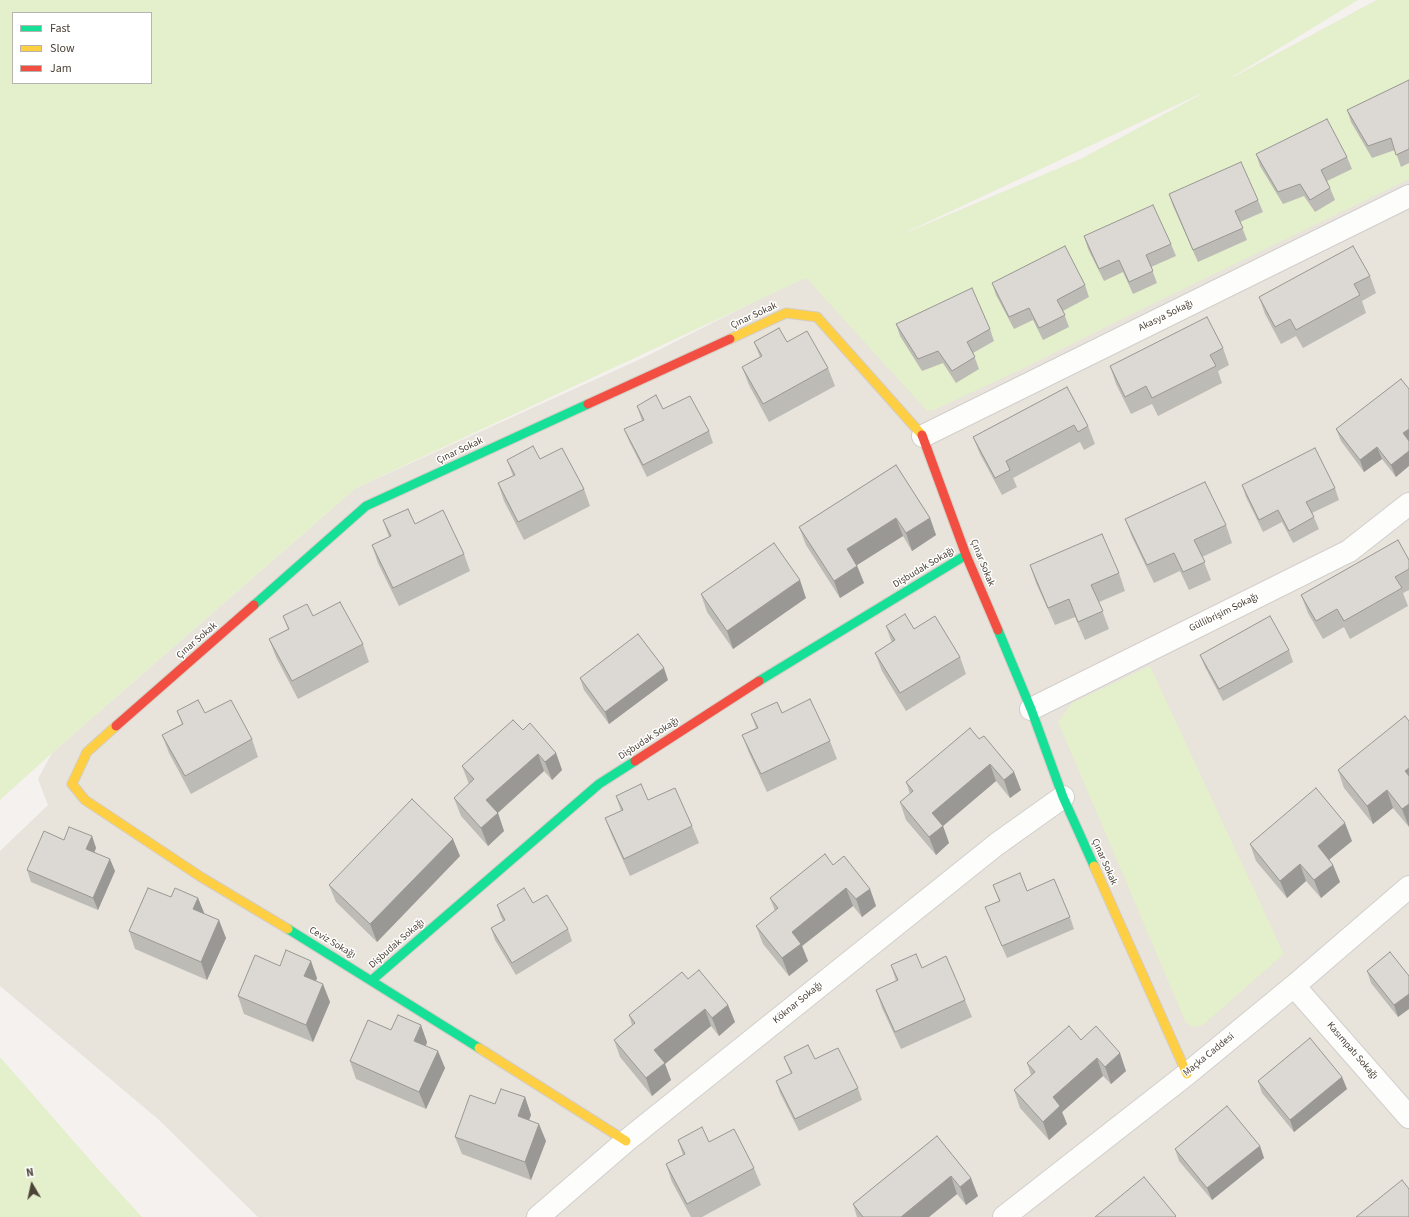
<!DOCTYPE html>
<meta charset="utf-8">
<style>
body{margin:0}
#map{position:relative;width:1409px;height:1217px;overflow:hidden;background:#f4f1ee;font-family:"Source Sans 3",sans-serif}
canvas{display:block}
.legend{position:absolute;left:12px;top:12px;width:140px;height:72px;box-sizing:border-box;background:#fff;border:1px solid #b7b4af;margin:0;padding:5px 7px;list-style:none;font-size:12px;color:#4c4337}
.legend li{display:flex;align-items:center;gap:8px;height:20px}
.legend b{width:20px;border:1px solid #b7b4af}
.north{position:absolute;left:12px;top:1165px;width:40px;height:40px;-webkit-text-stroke:3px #fff;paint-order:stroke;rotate:351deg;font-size:11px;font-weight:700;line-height:16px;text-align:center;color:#4c4337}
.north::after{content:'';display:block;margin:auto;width:14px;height:18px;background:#4c4337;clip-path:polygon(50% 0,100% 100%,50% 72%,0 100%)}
</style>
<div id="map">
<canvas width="1409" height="1217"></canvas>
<ul class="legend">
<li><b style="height:5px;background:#16e098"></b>Fast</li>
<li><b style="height:5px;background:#ffcf43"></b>Slow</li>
<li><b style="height:5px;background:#f24e42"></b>Jam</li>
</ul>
<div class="north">N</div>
</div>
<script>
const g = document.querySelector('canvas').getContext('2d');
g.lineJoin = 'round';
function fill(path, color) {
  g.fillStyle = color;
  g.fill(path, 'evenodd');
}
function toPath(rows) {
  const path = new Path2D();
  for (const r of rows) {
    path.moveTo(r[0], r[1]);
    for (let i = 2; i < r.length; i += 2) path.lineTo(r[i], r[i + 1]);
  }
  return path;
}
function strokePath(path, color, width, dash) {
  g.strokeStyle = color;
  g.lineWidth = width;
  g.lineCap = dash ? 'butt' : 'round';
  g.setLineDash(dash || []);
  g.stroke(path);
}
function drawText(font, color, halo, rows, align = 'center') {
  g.font = font + ' "Source Sans 3",sans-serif';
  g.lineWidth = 3;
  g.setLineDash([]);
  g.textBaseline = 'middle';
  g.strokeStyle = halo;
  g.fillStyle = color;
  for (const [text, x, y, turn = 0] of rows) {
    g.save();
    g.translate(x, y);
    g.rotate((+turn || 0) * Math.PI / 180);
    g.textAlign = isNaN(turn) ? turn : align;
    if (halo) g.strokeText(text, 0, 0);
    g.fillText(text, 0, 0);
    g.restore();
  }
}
fill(toPath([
 [1377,0,1409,0,1409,1217,258,1217,159,1120,0,986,0,851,48,805,38,779,52,753,356,488,647,356,809,274,1081,159]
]), '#e8e3db');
fill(toPath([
 [0,0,1358,0,1221,84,1377,0,1409,0,1409,179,1110,325,1020,370,934,410,927,411,806,278,356,488,52,753,0,800],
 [13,13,151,13,151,83,13,83],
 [1200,95,1081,159,894,238,1200,94],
 [1150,666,1284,954,1203,1025,1193,1027,1186,1023,1058,722,1072,703],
 [0,1057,97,1168,142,1217,0,1217]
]), '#e4efcc');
const street = toPath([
 [923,436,1409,196],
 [1031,709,1349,551,1409,504],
 [1294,986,1409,1117],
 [538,1217,626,1141,997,844,1063,797],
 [1004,1217,1187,1074,1294,986,1409,887]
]);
const fast = toPath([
 [254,605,366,506,588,404],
 [998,630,1031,709,1063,797,1094,866],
 [759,681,966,555],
 [288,929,479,1048],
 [372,980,599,784,635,761]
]);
const slow = toPath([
 [730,339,786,313,817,317,922,435],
 [116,726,87,752,72,784,85,800,201,877,288,929],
 [1094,866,1187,1074],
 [479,1048,626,1141]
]);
const jam = toPath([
 [588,404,730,339],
 [922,435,966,555,998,630],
 [116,726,254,605],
 [635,761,759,681]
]);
strokePath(street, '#d2cfcb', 24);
strokePath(fast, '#d4cec4', 11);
strokePath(slow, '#d4cec4', 11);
strokePath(jam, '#d4cec4', 11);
strokePath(street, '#fdfdfc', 22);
strokePath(fast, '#16e098', 9);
strokePath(slow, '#ffcf43', 9);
strokePath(jam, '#f24e42', 9);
fill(toPath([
 [1409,80,1409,163,1401,167,1395,150,1372,158,1351,122,1347,110],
 [1256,154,1347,157,1352,169,1327,181,1330,188,1335,200,1315,212,1304,196,1283,204,1260,166],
 [1169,194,1258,200,1263,212,1240,222,1247,240,1198,262,1173,206],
 [1084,236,1171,244,1176,256,1151,267,1157,283,1133,294,1123,272,1104,281,1088,249],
 [1370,276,1376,293,1362,301,1366,313,1303,348,1296,336,1281,344,1265,314,1259,297],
 [992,283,1085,285,1089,297,1063,311,1069,327,1043,340,1033,320,1014,329,996,295],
 [896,324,990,329,994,341,973,353,979,369,956,383,943,363,922,371,900,336],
 [754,342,787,342,828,368,835,386,769,422,749,385,742,367,760,357],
 [1223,348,1229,365,1218,371,1222,383,1158,416,1152,404,1131,414,1116,384,1110,366],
 [1067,387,1088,426,1095,444,1084,450,1080,442,1013,478,1017,487,1002,495,980,454,973,437],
 [1409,389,1396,477,1382,459,1364,472,1341,441,1336,429],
 [637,406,663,409,709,431,713,443,647,477,629,441,624,429,642,421],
 [540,459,584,489,590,506,524,540,504,501,498,483,513,476,507,460],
 [896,465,930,518,936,535,912,551,903,536,857,565,864,583,840,598,806,545,799,527],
 [1242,485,1335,488,1339,500,1312,513,1319,529,1293,543,1282,522,1263,532,1246,497],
 [1125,519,1226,525,1232,543,1202,557,1211,580,1189,590,1180,571,1154,583,1132,537],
 [383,520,464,554,470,571,399,606,378,563,372,545,389,537],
 [1409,560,1409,590,1403,593,1408,606,1350,639,1344,627,1323,639,1308,613,1301,595],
 [1030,565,1119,573,1125,591,1099,602,1109,629,1085,640,1075,617,1055,625,1036,583],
 [701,594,806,598,733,649,707,612],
 [283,616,363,644,369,662,298,699,276,657,269,639,288,629],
 [886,626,914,629,960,657,966,674,906,711,882,671,875,653,892,643],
 [1289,650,1293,662,1223,701,1205,667,1200,655],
 [580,678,668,680,609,724,584,690],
 [177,711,205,713,252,739,258,757,191,794,169,753,162,735,182,724],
 [782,713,830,741,837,759,767,792,749,753,742,735,756,728,751,714],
 [1409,721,1409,827,1393,808,1373,824,1344,788,1338,770],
 [523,730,556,753,562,770,552,780,544,771,498,813,504,831,488,846,461,816,454,798,469,784,462,766],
 [979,739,1014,772,1021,790,1010,798,996,781,943,826,949,843,936,855,906,820,900,802,910,794,906,782],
 [616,796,648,800,692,826,699,843,630,876,612,836,605,818,621,811],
 [92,836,96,848,94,852,115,871,98,910,31,882,27,870,64,840],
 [1352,841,1329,859,1333,865,1340,882,1321,898,1306,881,1287,898,1256,861,1250,844],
 [460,856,377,942,336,902,329,885],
 [833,865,870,889,876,906,862,917,853,906,802,946,808,961,789,976,763,944,756,926,775,911,770,898],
 [993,885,1027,891,1070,917,1074,929,1007,958,990,919,985,907,999,901],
 [171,897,198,898,204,914,226,938,207,980,135,949,129,931],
 [533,903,568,929,572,941,516,975,495,940,491,928,503,921,501,917,497,905],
 [1390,952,1398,1017,1371,983,1367,971],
 [891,965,922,968,965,1000,972,1017,901,1049,882,1008,876,990,896,981],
 [280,966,317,978,316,981,330,1002,313,1042,244,1014,238,996],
 [688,979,728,1005,735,1022,719,1036,711,1026,665,1064,671,1080,652,1096,620,1057,614,1040,632,1025,629,1015],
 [391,1030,427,1042,426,1046,445,1068,426,1109,356,1079,350,1061],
 [1081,1040,1126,1071,1111,1084,1103,1076,1062,1112,1067,1124,1049,1140,1020,1108,1014,1090,1031,1075,1027,1063],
 [784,1057,815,1059,858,1088,862,1100,799,1131,780,1093,776,1081,791,1074],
 [1342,1077,1347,1089,1294,1132,1262,1093,1258,1081],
 [525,1097,531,1115,529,1120,546,1141,531,1180,462,1154,455,1137,495,1104],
 [937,1136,978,1196,966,1205,957,1194,929,1217,857,1217,853,1204],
 [678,1140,709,1142,754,1168,761,1185,702,1217,691,1217,672,1182,666,1164,683,1155],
 [1260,1146,1264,1158,1212,1200,1179,1161,1175,1149]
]), '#bdbbb6');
fill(toPath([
 [1409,429,1409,444,1403,433],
 [1377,447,1382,459,1364,472,1360,460],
 [1409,451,1409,466,1396,477,1391,465],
 [896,518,903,536,854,567,847,549],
 [930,518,936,535,912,551,906,533],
 [857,566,864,583,840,598,834,581],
 [800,580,806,598,733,649,727,631],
 [664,668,668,680,609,724,605,712],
 [556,753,562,770,552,780,545,762],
 [538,754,544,771,492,818,486,800],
 [990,764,996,781,943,826,949,843,936,855,929,837,932,813],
 [1409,768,1409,782,1405,771],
 [1014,772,1021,790,1010,798,1004,780],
 [1387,790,1393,808,1373,824,1367,806],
 [1409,804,1409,827,1402,809],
 [498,813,504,831,488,846,481,828],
 [1345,823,1352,841,1324,864,1318,846],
 [92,836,96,848,91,861,86,849],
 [453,839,460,856,377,942,370,924],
 [110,859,115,871,98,910,93,898],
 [1300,864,1306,881,1287,898,1280,881],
 [1333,865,1340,882,1321,898,1314,880],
 [846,888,853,906,802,946,808,961,789,976,782,958,792,932],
 [870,889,876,906,862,917,856,899],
 [198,898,205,915,193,909],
 [219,920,226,938,207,980,201,962],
 [311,961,317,978,311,994,304,976],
 [323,984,330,1002,313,1042,306,1025],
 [1409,994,1409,1009,1398,1017,1394,1005],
 [728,1005,735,1022,719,1036,712,1018],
 [705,1009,711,1026,665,1064,671,1080,652,1096,646,1078,654,1050],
 [421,1025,427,1042,421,1058,414,1041],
 [438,1051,445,1068,426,1109,419,1092],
 [1120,1053,1126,1071,1111,1084,1105,1067],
 [1097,1058,1103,1076,1062,1112,1067,1124,1049,1140,1043,1122,1053,1097],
 [1342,1077,1347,1089,1294,1132,1290,1120],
 [525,1097,531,1115,524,1133,518,1116],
 [539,1124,546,1141,531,1180,525,1162],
 [1260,1146,1264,1158,1212,1200,1207,1188],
 [951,1176,957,1194,929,1217,901,1217],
 [971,1178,978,1196,966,1205,960,1187]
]), '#9a9894');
const building = toPath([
 [1409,80,1409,149,1396,155,1391,138,1368,146,1347,110,1409,80],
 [1327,119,1347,157,1321,170,1330,188,1310,200,1300,184,1278,192,1256,154,1327,119],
 [1241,162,1258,200,1235,211,1243,228,1193,250,1169,194,1241,162],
 [1153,205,1171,244,1146,255,1153,271,1129,282,1119,260,1099,269,1084,236,1153,205],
 [1065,246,1085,285,1057,300,1065,315,1039,328,1029,308,1009,317,992,283,1065,246],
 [1353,246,1370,276,1354,284,1360,295,1296,330,1290,319,1275,327,1259,297,1353,246],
 [972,288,990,329,967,342,975,357,952,371,938,351,918,359,896,324,972,288],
 [1207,317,1223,348,1210,355,1216,366,1152,398,1146,386,1125,397,1110,366,1207,317],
 [779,328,787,342,807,331,828,368,763,404,742,367,762,356,754,342,779,328],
 [1401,379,1409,389,1409,429,1403,433,1409,441,1409,451,1391,465,1377,447,1360,460,1336,429,1401,379],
 [1067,387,1088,426,1078,432,1074,425,1006,461,1010,470,995,478,973,437,1067,387],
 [656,395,663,409,690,396,709,431,643,465,624,429,644,420,637,406,656,395],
 [533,446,540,459,562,448,584,489,518,522,498,483,515,475,507,460,533,446],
 [1315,448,1335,488,1306,502,1314,517,1289,531,1278,510,1259,520,1242,485,1315,448],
 [896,465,930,518,906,533,896,518,847,549,857,566,834,581,799,527,896,465],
 [1205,482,1226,525,1194,540,1205,562,1183,572,1174,553,1147,565,1125,519,1205,482],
 [408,509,415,524,443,510,464,554,393,588,372,545,391,536,383,520,408,509],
 [1102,534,1119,573,1091,585,1103,611,1078,622,1069,599,1048,608,1030,565,1102,534],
 [1398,540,1409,560,1409,569,1395,577,1402,588,1344,621,1337,609,1316,621,1301,595,1398,540],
 [774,543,800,580,727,631,701,594,774,543],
 [340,602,363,644,292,681,269,639,289,629,283,616,307,604,313,616,340,602],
 [905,614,914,629,935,616,960,657,900,693,875,653,895,640,886,626,905,614],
 [1270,616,1289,650,1219,689,1200,655,1270,616],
 [638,634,664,668,605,712,580,678,638,634],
 [810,699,830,741,761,774,742,735,758,728,751,714,777,702,782,713,810,699],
 [198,700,205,713,231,700,252,739,185,776,162,735,183,724,177,711,198,700],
 [1405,716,1409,721,1409,768,1405,771,1409,776,1409,804,1402,809,1387,790,1367,806,1338,770,1405,716],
 [513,720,523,730,530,723,556,753,545,762,538,754,486,800,498,813,481,828,454,798,474,779,462,766,513,720],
 [970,728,979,739,984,736,1014,772,1004,780,990,764,932,813,943,826,929,837,900,802,913,791,906,782,970,728],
 [641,784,648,800,675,788,692,826,624,859,605,818,623,810,616,796,641,784],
 [1316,788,1345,823,1318,846,1333,865,1314,880,1300,864,1280,881,1250,844,1316,788],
 [412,799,453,839,370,924,329,885,412,799],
 [69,827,92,836,86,849,110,859,93,898,27,870,44,831,64,840,69,827],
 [825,854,833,865,844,856,870,889,856,899,846,888,792,932,801,944,782,958,756,926,778,908,770,898,825,854],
 [1020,873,1027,891,1054,879,1070,917,1002,946,985,907,1000,901,993,885,1020,873],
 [148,888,171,897,175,888,198,898,193,909,219,920,201,962,129,931,148,888],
 [524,888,533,903,547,895,568,929,512,963,491,928,505,920,497,905,524,888],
 [286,950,311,961,304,976,323,984,306,1025,238,996,255,955,280,966,286,950],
 [1390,952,1409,976,1409,994,1394,1005,1367,971,1390,952],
 [916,954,922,968,946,956,965,1000,895,1032,876,990,898,980,891,965,916,954],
 [699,970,728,1005,712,1018,705,1009,654,1050,665,1063,646,1078,614,1040,635,1023,629,1015,682,972,688,979,699,970],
 [398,1015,421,1025,414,1041,438,1051,419,1092,350,1061,368,1020,391,1030,398,1015],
 [1069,1026,1081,1040,1096,1026,1120,1053,1105,1067,1097,1058,1053,1097,1060,1106,1043,1122,1014,1090,1035,1072,1027,1063,1069,1026],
 [1310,1038,1342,1077,1290,1120,1258,1081,1310,1038],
 [808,1045,815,1059,838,1048,858,1088,795,1119,776,1081,792,1073,784,1057,808,1045],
 [501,1089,525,1097,518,1116,539,1124,525,1162,455,1137,470,1095,495,1104,501,1089],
 [1227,1106,1260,1146,1207,1188,1175,1149,1227,1106],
 [702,1127,709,1142,734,1129,754,1168,687,1204,666,1164,685,1154,678,1140,702,1127],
 [937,1136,971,1178,960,1187,951,1176,901,1217,863,1217,853,1204,937,1136],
 [1144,1177,1176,1216,1175,1217,1095,1217,1144,1177],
 [1402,1180,1409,1189,1409,1217,1356,1217,1402,1180]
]);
fill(building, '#dcd9d4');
strokePath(building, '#9a9894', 1);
drawText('10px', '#4c4337', '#fff', [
 ["Çınar Sokak",754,316,-25],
 ["Akasya Sokağı",1166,316,-26],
 ["Çınar Sokak",460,451,-25],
 ["Çınar Sokak",982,563,68],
 ["Dişbudak Sokağı",924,568,-31],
 ["Güllibrişim Sokağı",1224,613,-26],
 ["Çınar Sokak",197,641,-41],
 ["Dişbudak Sokağı",649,739,-33],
 ["Çınar Sokak",1104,862,66],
 ["Ceviz Sokağı",332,943,31],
 ["Dişbudak Sokağı",397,944,-41],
 ["Köknar Sokağı",798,1003,-39],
 ["Kasımpatı Sokağı",1352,1051,49],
 ["Maçka Caddesi",1209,1055,-39]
]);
</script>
